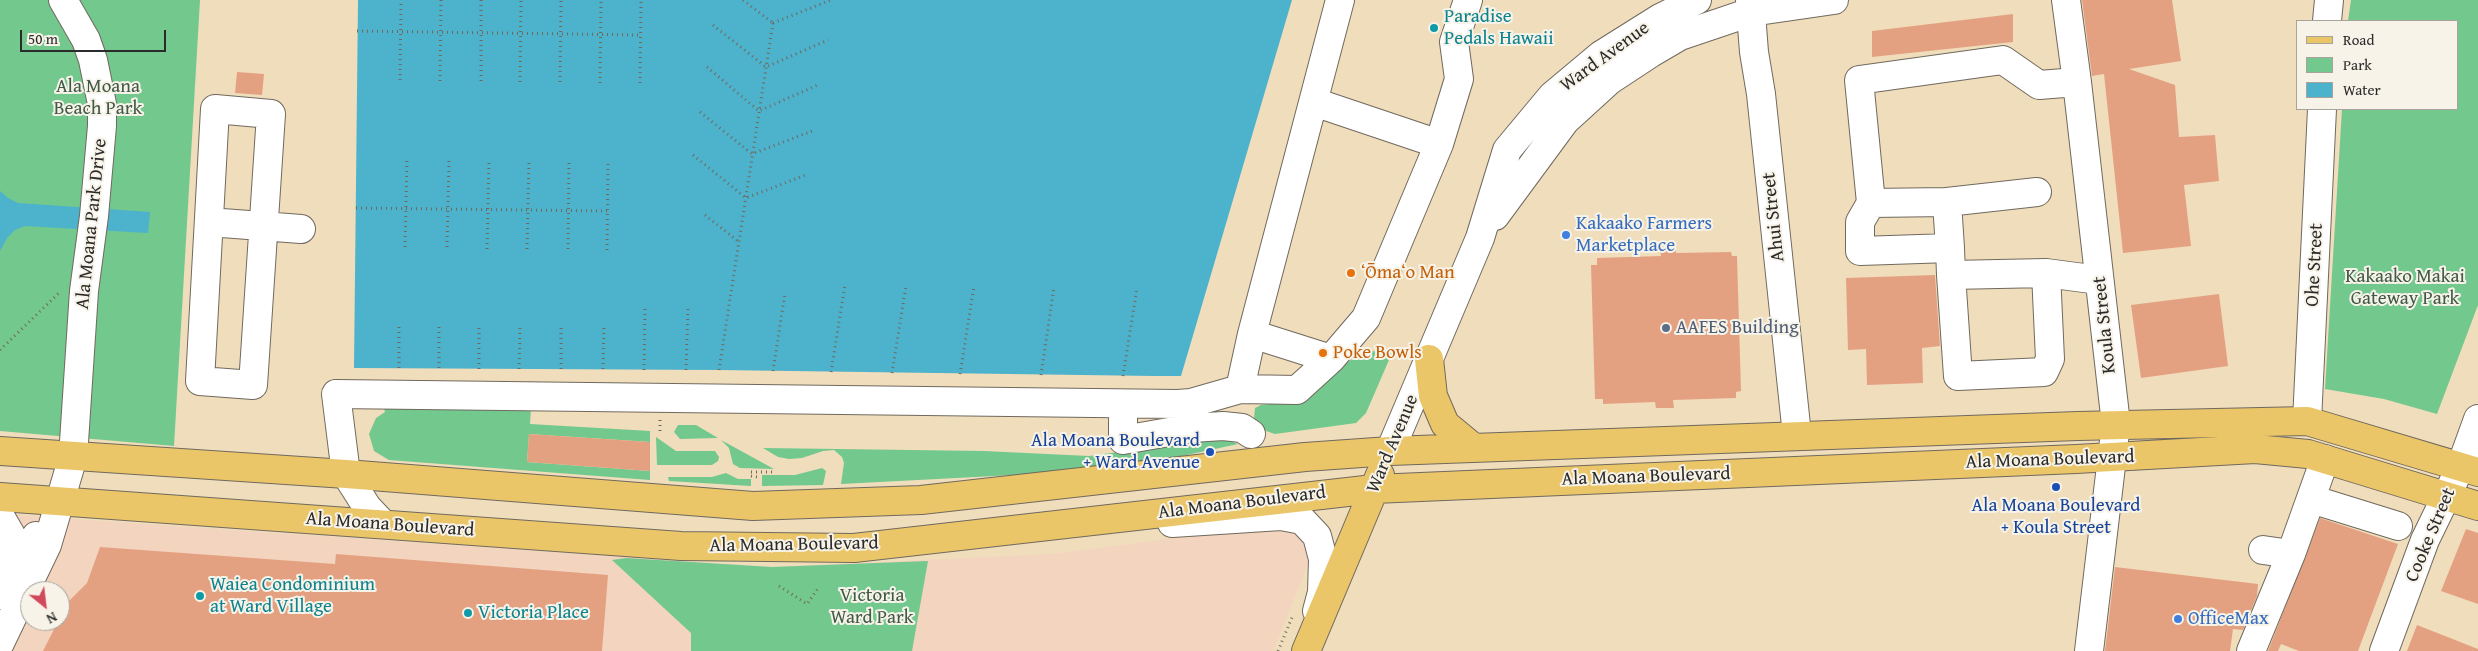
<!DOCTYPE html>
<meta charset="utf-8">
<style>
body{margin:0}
#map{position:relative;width:2478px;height:651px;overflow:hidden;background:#f0ddbc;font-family:"Gentium Book Plus",serif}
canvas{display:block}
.legend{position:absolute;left:2296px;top:20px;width:162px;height:90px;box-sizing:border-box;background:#f7f3e8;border:1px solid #a5a39c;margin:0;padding:6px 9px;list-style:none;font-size:15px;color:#2b2b2b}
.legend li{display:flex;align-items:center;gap:10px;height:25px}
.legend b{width:25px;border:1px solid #a5a39c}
.north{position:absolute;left:20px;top:581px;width:50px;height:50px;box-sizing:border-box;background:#f7f3e8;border:1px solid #a5a39c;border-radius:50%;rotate:151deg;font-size:14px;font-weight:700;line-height:20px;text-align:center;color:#2b2b2b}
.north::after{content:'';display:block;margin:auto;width:18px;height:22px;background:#d1495b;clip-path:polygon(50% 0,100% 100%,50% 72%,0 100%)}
.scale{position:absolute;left:20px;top:30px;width:146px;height:22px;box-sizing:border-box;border:2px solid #2b2b2b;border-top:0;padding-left:6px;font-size:15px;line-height:18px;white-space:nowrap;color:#2b2b2b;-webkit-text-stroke:4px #f7f3e8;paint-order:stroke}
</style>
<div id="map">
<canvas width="2478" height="651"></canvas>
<ul class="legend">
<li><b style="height:6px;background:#ebc669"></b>Road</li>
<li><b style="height:14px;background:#72c88d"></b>Park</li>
<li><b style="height:14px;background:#4db2cc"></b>Water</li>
</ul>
<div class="north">N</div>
<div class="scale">50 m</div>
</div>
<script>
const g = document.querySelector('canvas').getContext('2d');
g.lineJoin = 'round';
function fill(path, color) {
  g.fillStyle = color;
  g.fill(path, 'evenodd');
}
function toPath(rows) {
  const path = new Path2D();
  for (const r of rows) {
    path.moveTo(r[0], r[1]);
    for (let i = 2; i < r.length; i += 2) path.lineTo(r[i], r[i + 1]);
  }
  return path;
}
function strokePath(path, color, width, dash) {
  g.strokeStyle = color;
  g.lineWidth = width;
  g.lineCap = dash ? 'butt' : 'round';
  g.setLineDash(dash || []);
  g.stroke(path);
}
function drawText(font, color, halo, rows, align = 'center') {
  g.font = font + ' "Gentium Book Plus",serif';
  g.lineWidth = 4;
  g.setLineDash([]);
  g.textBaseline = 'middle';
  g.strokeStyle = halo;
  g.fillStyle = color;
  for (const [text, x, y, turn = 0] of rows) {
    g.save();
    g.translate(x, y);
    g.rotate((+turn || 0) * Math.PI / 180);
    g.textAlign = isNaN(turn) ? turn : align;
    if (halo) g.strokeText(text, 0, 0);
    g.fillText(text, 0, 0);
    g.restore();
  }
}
fill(toPath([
 [0,514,772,567,1052,554,1276,525,1290,527,1305,540,1310,559,1273,651,0,651],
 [30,591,60,591,60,621,30,621]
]), '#f3d4be');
fill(toPath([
 [0,0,200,0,174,446,0,431],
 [2351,0,2478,0,2478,305,2437,414,2384,399,2325,389,2342,109,2457,109,2457,21,2348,21],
 [1371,351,1392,353,1366,413,1356,423,1275,434,1266,431,1254,418,1255,408,1261,405,1293,401,1355,357],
 [383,405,531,408,530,424,650,431,650,442,529,434,527,462,650,471,650,480,389,460,374,451,369,434,376,418,385,412],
 [678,425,696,425,718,438,680,439,674,432],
 [656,437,676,451,715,451,719,457,718,461,712,465,657,465],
 [1181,438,1228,440,1238,444,1182,456,1033,474,841,484,844,463,842,457,834,450,823,451,802,458,789,459,778,457,763,448,984,451,1089,456,1126,451],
 [721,440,774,469,740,468,733,464,729,448],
 [822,468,826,471,823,485,762,486,762,475,795,475],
 [726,473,738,479,751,479,751,486,669,481,668,477,712,477],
 [626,558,772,567,928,561,912,651,691,651,691,633,612,560]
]), '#72c88d');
fill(toPath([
 [358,0,1292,0,1181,376,1154,376,719,370,354,368],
 [0,191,8,198,18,203,150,212,148,233,25,226,15,230,7,238,0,251]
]), '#4db2cc');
fill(toPath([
 [2082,0,2172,0,2181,61,2129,69,2175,85,2179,137,2215,135,2219,181,2184,185,2191,246,2123,253,2104,74,2092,76],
 [2013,14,2013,42,1872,57,1872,31],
 [237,72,264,74,262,95,235,93],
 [1660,248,1676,248,1676,253,1731,252,1732,256,1737,256,1741,391,1736,392,1736,398,1673,400,1674,408,1656,408,1655,402,1603,404,1603,399,1595,399,1591,265,1597,265,1597,258,1661,256],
 [1935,275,1940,346,1922,348,1923,383,1867,385,1866,349,1848,350,1846,278],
 [2219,294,2228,366,2141,378,2131,305],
 [529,434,650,442,650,471,527,462],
 [2320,518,2398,544,2358,651,2299,651,2281,644,2278,651,2268,651],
 [2466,529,2478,533,2478,604,2441,591],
 [100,547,335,564,336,554,608,575,602,651,43,651,68,602,87,583],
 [2115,567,2258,584,2257,596,2243,630,2233,629,2230,651,2105,651],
 [2417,625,2478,649,2478,651,2407,651]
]), '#e4a182');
const minor = toPath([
 [1750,0,1754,52,1761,94,1797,435],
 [2066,0,2077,82,2116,424,2089,651],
 [2327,21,2329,0],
 [1314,102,1439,144,1366,318,1331,359],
 [215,109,271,114,253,385,200,381,215,109],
 [1439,144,1459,79,1454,42,1468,0],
 [1947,202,2037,192],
 [1871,203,1860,222,1860,251,1950,248],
 [1495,216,1565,121,1610,80,1651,53,1680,36,1751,12,1834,0],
 [209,222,301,229],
 [2046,273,2099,280],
 [1951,275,2046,273,2050,359,2044,372,1958,376,1951,275,1950,248,1947,202,1871,203,1859,80,2003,60,2039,85,2077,82],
 [1240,389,1252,334,1340,0],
 [1123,404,1123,440,1192,428,1223,426,1242,428,1251,434],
 [2307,421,2322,109],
 [1390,451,1480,238,1507,150,1552,96,1601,55,1660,18,1697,0],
 [2311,499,2398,526],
 [0,516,11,535,14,549,13,570],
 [1172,523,1281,516,1302,520,1317,536,1323,559,1322,592,1317,611],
 [383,524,367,507,346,474,336,394,1178,404,1191,403,1240,389,1297,390,1331,359,1252,334],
 [2263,550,2291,554,2325,459],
 [0,595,13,570,36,536],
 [0,643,47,545,73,457,84,291,94,216,102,126,102,104,93,60,86,40,63,0],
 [2251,651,2291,554],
 [2384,651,2425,540,2461,466,2478,419]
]);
const major = toPath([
 [1429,359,1433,396,1445,424,1474,448],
 [0,451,346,474,753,506,921,500,1305,457,1390,451,2078,426,2307,421,2478,472],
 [0,497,681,546,854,548,1374,489,2076,459,2255,449,2308,454,2478,506],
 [1306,651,1380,475]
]);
strokePath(minor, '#70695e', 30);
strokePath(major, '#70695e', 30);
strokePath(toPath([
 [743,0,773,23],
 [773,23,831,0],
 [713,25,766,67,828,40],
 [357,31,640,35],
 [707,67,759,111,820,84],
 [400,80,401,0],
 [440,81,441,0],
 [481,81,481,0],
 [520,82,521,0],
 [560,82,561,0],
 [600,83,601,0],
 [640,83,641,0],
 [700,112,752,154,815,130],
 [693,155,746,198,808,174],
 [356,208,608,211],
 [705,215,739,242],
 [405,247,407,160],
 [447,247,449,161],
 [487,249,489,161],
 [527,249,529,161],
 [568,249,569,162],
 [607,250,608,163],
 [0,350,61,291],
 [399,368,399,326],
 [439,368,439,326],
 [479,369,479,326],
 [519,369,520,327],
 [561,369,561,326],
 [603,369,604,325],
 [644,370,645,305],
 [686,370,688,306],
 [719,370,773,23],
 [773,371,785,293],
 [831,372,845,285],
 [892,373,906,286],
 [960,374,974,286],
 [1041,375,1054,287],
 [1123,376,1137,288],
 [660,420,660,431],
 [751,472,774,472],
 [751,476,757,477],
 [779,586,807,604,819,587],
 [1278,651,1293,615]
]), '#70695e', 3, [1, 4]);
strokePath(minor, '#fff', 28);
strokePath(major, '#ebc669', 28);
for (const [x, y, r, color] of [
 [1434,28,5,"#0f9aa8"],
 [1566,235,5,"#3f7fe0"],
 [1351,273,5,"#e8710a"],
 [1666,328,5,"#5c6f8a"],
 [1323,353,5,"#e8710a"],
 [1210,452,5,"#1a4fb4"],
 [2056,487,5,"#1a4fb4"],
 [200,596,5,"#0f9aa8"],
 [468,613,5,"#0f9aa8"],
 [2178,619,5,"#3f7fe0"]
]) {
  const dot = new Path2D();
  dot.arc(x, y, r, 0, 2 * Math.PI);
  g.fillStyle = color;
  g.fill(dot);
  strokePath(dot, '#f7f3e8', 2);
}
drawText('19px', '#0d838f', '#f7f3e8', [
 ["Paradise",1444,17],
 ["Pedals Hawaii",1444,39],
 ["Waiea Condominium",210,585],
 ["at Ward Village",210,607],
 ["Victoria Place",478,613]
], 'left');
drawText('19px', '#2b2b2b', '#f7f3e8', [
 ["Ward Avenue",1605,57,-36],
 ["Ahui Street",1774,217,-96],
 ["Ala Moana Park Drive",92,224,-84],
 ["Ohe Street",2315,265,-87],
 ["Koula Street",2105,325,-96],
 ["Ward Avenue",1393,444,-67],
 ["Ala Moana Boulevard",2050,460,-2],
 ["Ala Moana Boulevard",1646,477,-2],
 ["Ala Moana Boulevard",1242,503,-7],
 ["Ala Moana Boulevard",390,525,4],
 ["Cooke Street",2431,535,-67],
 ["Ala Moana Boulevard",794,545,-1]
]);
drawText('19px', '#405a48', '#f7f3e8', [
 ["Ala Moana",98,87],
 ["Beach Park",98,109],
 ["Kakaako Makai",2405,277],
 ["Gateway Park",2405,299],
 ["Victoria",872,596],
 ["Ward Park",872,618]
]);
drawText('19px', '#366cbe', '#f7f3e8', [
 ["Kakaako Farmers",1576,224],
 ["Marketplace",1576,246],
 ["OfficeMax",2188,619]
], 'left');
drawText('19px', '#c56008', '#f7f3e8', [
 ["ʻŌmaʻo Man",1361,273],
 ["Poke Bowls",1333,353]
], 'left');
drawText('19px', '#4e5e75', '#f7f3e8', [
 ["AAFES Building",1676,328]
], 'left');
drawText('19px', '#164399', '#f7f3e8', [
 ["Ala Moana Boulevard",1200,441],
 ["+ Ward Avenue",1200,463],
 ["Ala Moana Boulevard",2056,506,"center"],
 ["+ Koula Street",2056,528,"center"]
], 'right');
</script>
